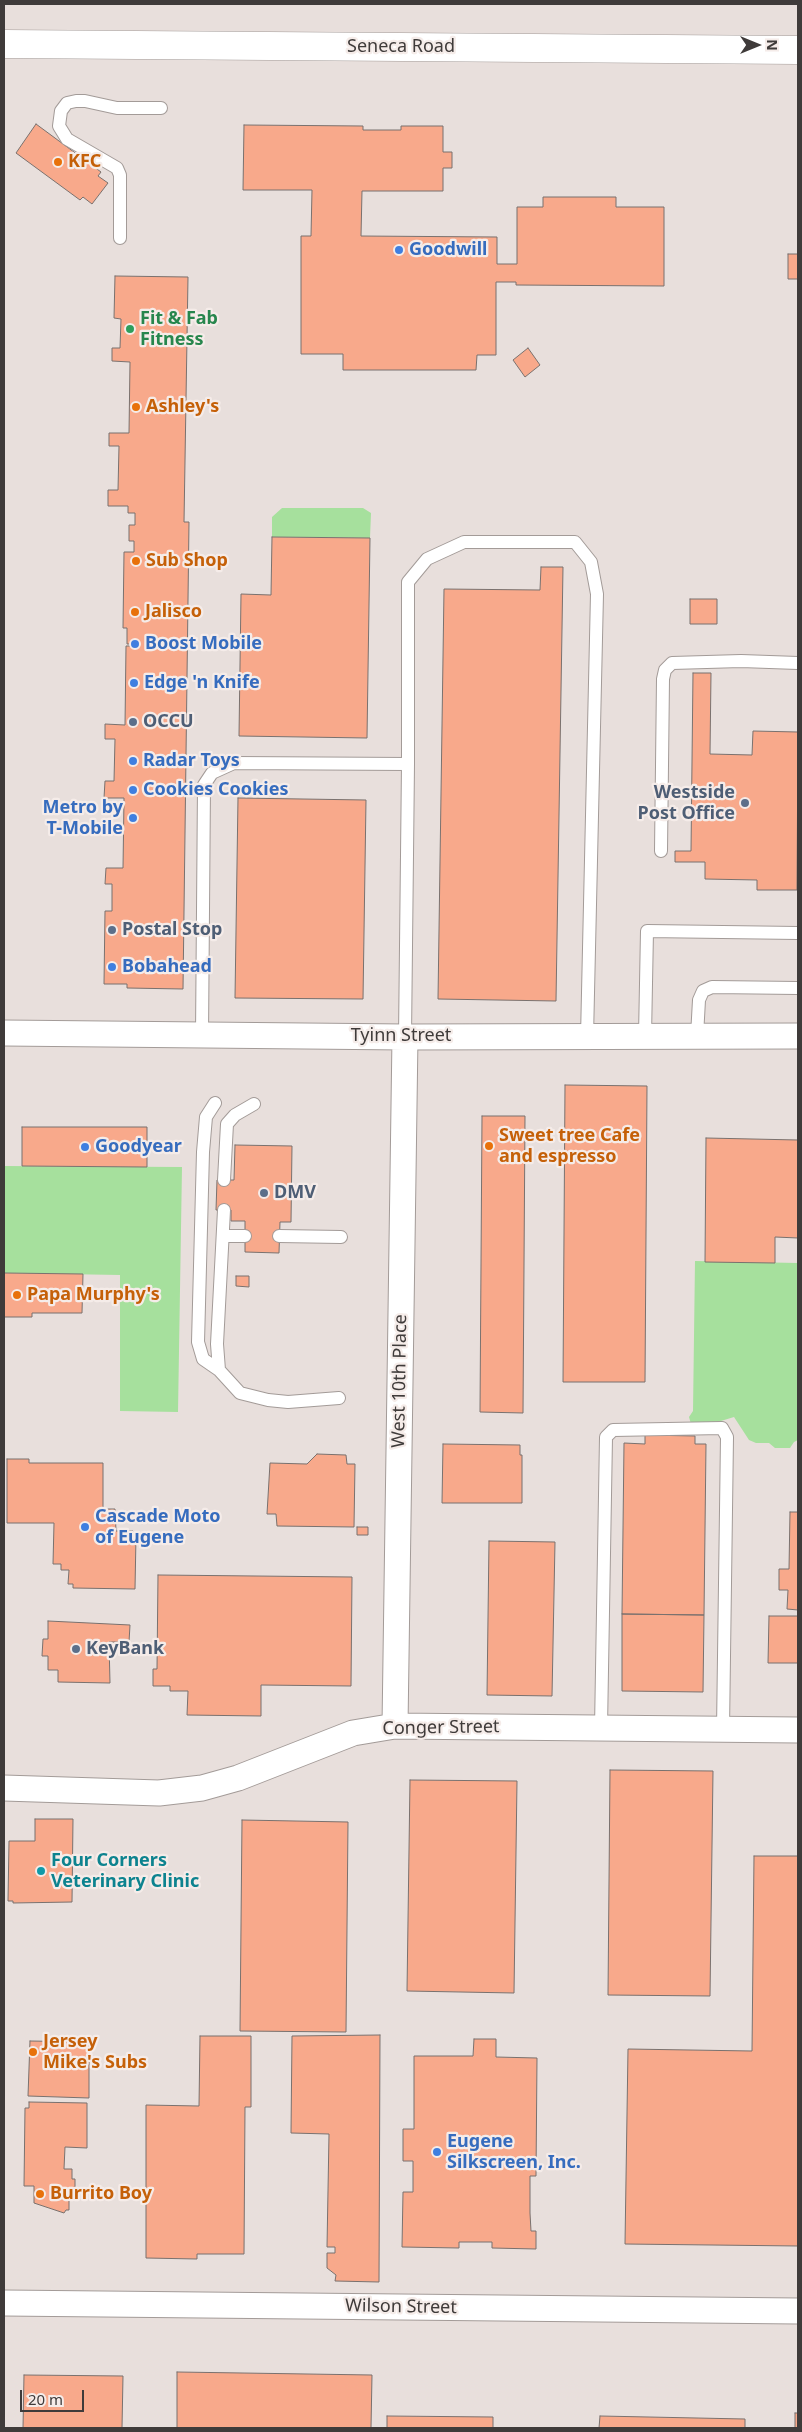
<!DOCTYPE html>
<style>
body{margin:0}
#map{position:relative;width:802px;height:2432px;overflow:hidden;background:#e8dfdc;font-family:"Noto Sans",sans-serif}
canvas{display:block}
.frame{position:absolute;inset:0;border:5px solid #3f3b3a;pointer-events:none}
.north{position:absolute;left:732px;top:20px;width:50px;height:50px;-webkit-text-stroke:4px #f5ece9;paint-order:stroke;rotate:90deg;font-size:14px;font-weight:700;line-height:20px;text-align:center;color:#3f3b3a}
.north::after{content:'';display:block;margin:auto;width:18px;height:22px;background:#3f3b3a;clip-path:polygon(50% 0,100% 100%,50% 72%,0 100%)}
.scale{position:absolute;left:20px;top:2390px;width:64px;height:22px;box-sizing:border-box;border:2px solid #3f3b3a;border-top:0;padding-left:6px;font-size:15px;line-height:18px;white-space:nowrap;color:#3f3b3a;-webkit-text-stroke:4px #f5ece9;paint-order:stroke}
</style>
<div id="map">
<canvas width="802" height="2432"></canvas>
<div class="frame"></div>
<div class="north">N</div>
<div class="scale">20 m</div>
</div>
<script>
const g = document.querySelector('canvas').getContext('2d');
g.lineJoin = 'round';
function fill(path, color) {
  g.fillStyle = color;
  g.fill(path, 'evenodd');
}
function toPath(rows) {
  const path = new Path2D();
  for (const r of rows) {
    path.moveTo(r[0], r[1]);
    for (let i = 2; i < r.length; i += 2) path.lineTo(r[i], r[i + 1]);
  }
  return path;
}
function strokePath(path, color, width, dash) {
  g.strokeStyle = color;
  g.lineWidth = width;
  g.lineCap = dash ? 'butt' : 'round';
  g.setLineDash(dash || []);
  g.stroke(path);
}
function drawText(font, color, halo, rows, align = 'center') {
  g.font = font + ' "Noto Sans",sans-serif';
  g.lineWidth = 4.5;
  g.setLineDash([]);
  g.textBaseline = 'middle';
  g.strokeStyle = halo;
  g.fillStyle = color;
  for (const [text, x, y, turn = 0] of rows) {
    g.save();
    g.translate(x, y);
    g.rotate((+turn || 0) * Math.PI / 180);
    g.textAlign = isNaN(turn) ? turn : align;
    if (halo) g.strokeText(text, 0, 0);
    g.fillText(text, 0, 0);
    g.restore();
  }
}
fill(toPath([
 [282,508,363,508,371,513,370,538,272,537,272,517],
 [4,1166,182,1167,178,1412,120,1411,120,1275,4,1273],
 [695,1261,798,1263,798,1440,794,1442,790,1448,775,1448,769,1443,756,1443,749,1440,734,1417,698,1428,691,1424,689,1417,693,1411]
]), '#a6e09d');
const building = toPath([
 [36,124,101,172,98,176,108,183,92,204,83,197,80,200,16,153,36,124],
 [244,125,363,126,363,130,401,130,401,126,443,126,443,152,452,152,452,168,443,168,443,191,362,191,361,236,497,237,497,264,517,264,517,207,543,207,543,197,616,197,616,207,664,207,664,286,516,285,516,282,496,282,496,355,477,355,476,370,343,370,343,354,301,354,301,236,311,236,312,190,243,190,244,125],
 [788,254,798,254,798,279,788,279,788,254],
 [115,276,188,277,184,522,189,522,183,989,127,988,127,984,104,984,105,911,112,911,112,884,105,884,106,868,123,868,124,798,104,798,105,781,114,781,115,739,105,739,105,724,125,725,126,646,132,646,133,644,127,644,127,628,123,628,124,552,134,552,134,541,129,541,129,525,135,525,135,513,128,513,128,506,108,506,108,490,118,490,119,446,109,446,109,433,129,433,130,362,112,361,112,348,120,348,121,319,114,318,115,276],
 [528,348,540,365,525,377,513,360,528,348],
 [272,537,370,538,367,738,239,736,241,594,271,595,272,537],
 [541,567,563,567,556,1001,438,999,444,589,540,590,541,567],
 [690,599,717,599,717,624,690,624,690,599],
 [693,673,711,673,710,754,752,755,753,731,798,732,797,890,757,890,757,880,705,879,705,862,675,862,675,851,691,851,693,673],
 [238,798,366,800,363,999,235,998,238,798],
 [565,1085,647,1086,645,1382,563,1382,565,1085],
 [482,1116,525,1116,523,1413,480,1412,482,1116],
 [22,1127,147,1127,147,1167,22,1166,22,1127],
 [706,1138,798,1140,798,1238,775,1237,775,1263,705,1262,706,1138],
 [235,1145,292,1146,291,1222,280,1222,279,1253,245,1252,245,1221,231,1221,231,1210,216,1210,217,1180,234,1180,235,1145],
 [4,1273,83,1274,82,1313,32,1313,32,1317,4,1317,4,1273],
 [236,1276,249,1276,249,1287,236,1286,236,1276],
 [645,1435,695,1436,695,1444,706,1444,704,1615,622,1614,624,1443,645,1444,645,1435],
 [443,1444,520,1445,520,1455,522,1455,522,1503,442,1503,443,1444],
 [317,1454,346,1455,347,1464,355,1464,354,1527,277,1526,276,1514,267,1514,270,1463,307,1464,317,1454],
 [7,1459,29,1459,29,1463,103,1463,103,1509,115,1509,116,1531,133,1531,133,1536,136,1536,135,1589,73,1588,73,1584,68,1584,69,1570,61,1570,61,1564,53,1564,54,1523,7,1523,7,1459],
 [790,1512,798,1512,798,1610,787,1609,788,1590,779,1590,779,1569,789,1569,790,1512],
 [357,1527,368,1527,368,1535,357,1535,357,1527],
 [489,1541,555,1542,552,1696,487,1695,489,1541],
 [158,1575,352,1577,351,1686,261,1685,261,1716,187,1715,188,1691,170,1691,170,1686,153,1686,153,1669,157,1669,158,1575],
 [622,1614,704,1615,703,1692,622,1691,622,1614],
 [769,1616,798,1616,798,1663,768,1663,769,1616],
 [48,1621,130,1625,129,1642,109,1642,110,1683,58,1682,58,1670,48,1670,48,1656,42,1656,43,1639,48,1639,48,1621],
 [610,1770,713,1771,710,1996,608,1995,610,1770],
 [410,1780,517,1781,514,1993,407,1991,410,1780],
 [35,1819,73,1819,72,1902,13,1903,13,1901,8,1901,9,1841,35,1841,35,1819],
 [242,1820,348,1822,346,2032,240,2031,242,1820],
 [754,1856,798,1856,798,2246,625,2244,628,2049,752,2051,754,1856],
 [380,2035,379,2282,335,2281,336,2275,327,2268,327,2253,335,2253,335,2247,327,2247,329,2134,291,2133,292,2036,380,2035],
 [200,2036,251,2036,251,2107,245,2107,244,2254,197,2254,197,2259,146,2258,146,2105,199,2106,200,2036],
 [474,2039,496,2039,496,2057,537,2058,536,2176,530,2176,530,2213,531,2231,536,2231,536,2249,492,2248,492,2242,459,2242,459,2248,402,2247,403,2192,413,2192,413,2161,403,2161,403,2129,414,2129,414,2056,473,2056,474,2039],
 [30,2041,89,2042,89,2098,28,2096,30,2041],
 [29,2102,87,2103,87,2148,65,2147,64,2169,72,2169,72,2179,75,2179,75,2198,69,2198,69,2210,66,2210,64,2213,34,2203,34,2186,24,2186,25,2108,29,2108,29,2102],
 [177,2372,372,2375,371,2428,177,2428,177,2372],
 [24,2375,123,2376,122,2428,23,2428,24,2375],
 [795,2413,798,2413,798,2428,795,2428,795,2413],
 [387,2416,493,2417,493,2428,387,2428,387,2416],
 [600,2416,745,2419,745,2428,599,2428,600,2416]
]);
fill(building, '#f8a98b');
strokePath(building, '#79716e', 1);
const lane = toPath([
 [120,238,120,175,117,168,67,139,59,126,61,111,67,103,76,101,85,101,117,108,161,108],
 [408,764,408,582,427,559,464,542,575,542,591,562,597,594,587,1037],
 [661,851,663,679,665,670,672,663,741,661,798,663],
 [202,1035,204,785,212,773,234,763,408,764,405,1037],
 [645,1036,647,931,798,933],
 [697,1036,699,1000,703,991,712,987,798,988],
 [215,1103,206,1117,203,1152,198,1342,203,1359,219,1370],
 [224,1180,227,1124,235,1115,254,1104],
 [224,1210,217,1344,219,1370,240,1393,268,1400,288,1402,339,1398],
 [223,1236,245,1236],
 [279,1236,341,1237],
 [601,1728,606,1437,613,1430,722,1428,727,1437,723,1729]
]);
const street = toPath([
 [4,1033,405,1037,798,1036],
 [395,1726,405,1037],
 [4,1788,159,1793,202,1788,238,1778,353,1733,395,1726,798,1730],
 [4,2303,798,2311]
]);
const secondary = toPath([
 [4,44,798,50]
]);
strokePath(lane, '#a39b98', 14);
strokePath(street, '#a39b98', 27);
strokePath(secondary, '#a39b98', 29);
strokePath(lane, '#fff', 12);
strokePath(street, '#fff', 25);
strokePath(secondary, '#fff', 28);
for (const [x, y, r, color] of [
 [58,162,5,"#e8710a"],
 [399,250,5,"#3f7fe0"],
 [130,329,5,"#2e9e5b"],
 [136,407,5,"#e8710a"],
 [136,561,5,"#e8710a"],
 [135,612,5,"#e8710a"],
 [135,644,5,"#3f7fe0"],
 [134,683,5,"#3f7fe0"],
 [133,722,5,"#5c6f8a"],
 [133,761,5,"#3f7fe0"],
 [133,790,5,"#3f7fe0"],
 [745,803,5,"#5c6f8a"],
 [133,818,5,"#3f7fe0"],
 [112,930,5,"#5c6f8a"],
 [112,967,5,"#3f7fe0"],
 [489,1146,5,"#e8710a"],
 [85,1147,5,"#3f7fe0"],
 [264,1193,5,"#5c6f8a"],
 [17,1295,5,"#e8710a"],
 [85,1527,5,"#3f7fe0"],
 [76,1649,5,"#5c6f8a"],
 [41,1871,5,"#0f9aa8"],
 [33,2052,5,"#e8710a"],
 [437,2152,5,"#3f7fe0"],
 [40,2194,5,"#e8710a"]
]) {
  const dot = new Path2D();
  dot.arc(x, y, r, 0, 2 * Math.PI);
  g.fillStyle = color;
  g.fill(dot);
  strokePath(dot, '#f5ece9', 2);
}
drawText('18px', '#3f3b3a', '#f5ece9', [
 ["Seneca Road",401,47],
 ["Tyinn Street",401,1036],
 ["West 10th Place",400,1381,-89],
 ["Conger Street",441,1728,-1],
 ["Wilson Street",401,2307,1]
]);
drawText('bold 18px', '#c56008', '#f5ece9', [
 ["KFC",68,162],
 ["Ashley's",146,407],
 ["Sub Shop",146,561],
 ["Jalisco",145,612],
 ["Sweet tree Cafe",499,1136],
 ["and espresso",499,1157],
 ["Papa Murphy's",27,1295],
 ["Jersey",43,2042],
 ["Mike's Subs",43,2063],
 ["Burrito Boy",50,2194]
], 'left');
drawText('bold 18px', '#366cbe', '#f5ece9', [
 ["Goodwill",409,250],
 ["Boost Mobile",145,644],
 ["Edge 'n Knife",144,683],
 ["Radar Toys",143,761],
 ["Cookies Cookies",143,790],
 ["Metro by",123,808,"right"],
 ["T-Mobile",123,829,"right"],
 ["Bobahead",122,967],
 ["Goodyear",95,1147],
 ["Cascade Moto",95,1517],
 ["of Eugene",95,1538],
 ["Eugene",447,2142],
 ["Silkscreen, Inc.",447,2163]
], 'left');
drawText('bold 18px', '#27864d', '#f5ece9', [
 ["Fit & Fab",140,319],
 ["Fitness",140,340]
], 'left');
drawText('bold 18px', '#4e5e75', '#f5ece9', [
 ["OCCU",143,722],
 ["Westside",735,793,"right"],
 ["Post Office",735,814,"right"],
 ["Postal Stop",122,930],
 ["DMV",274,1193],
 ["KeyBank",86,1649]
], 'left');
drawText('bold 18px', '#0d838f', '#f5ece9', [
 ["Four Corners",51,1861],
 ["Veterinary Clinic",51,1882]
], 'left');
</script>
